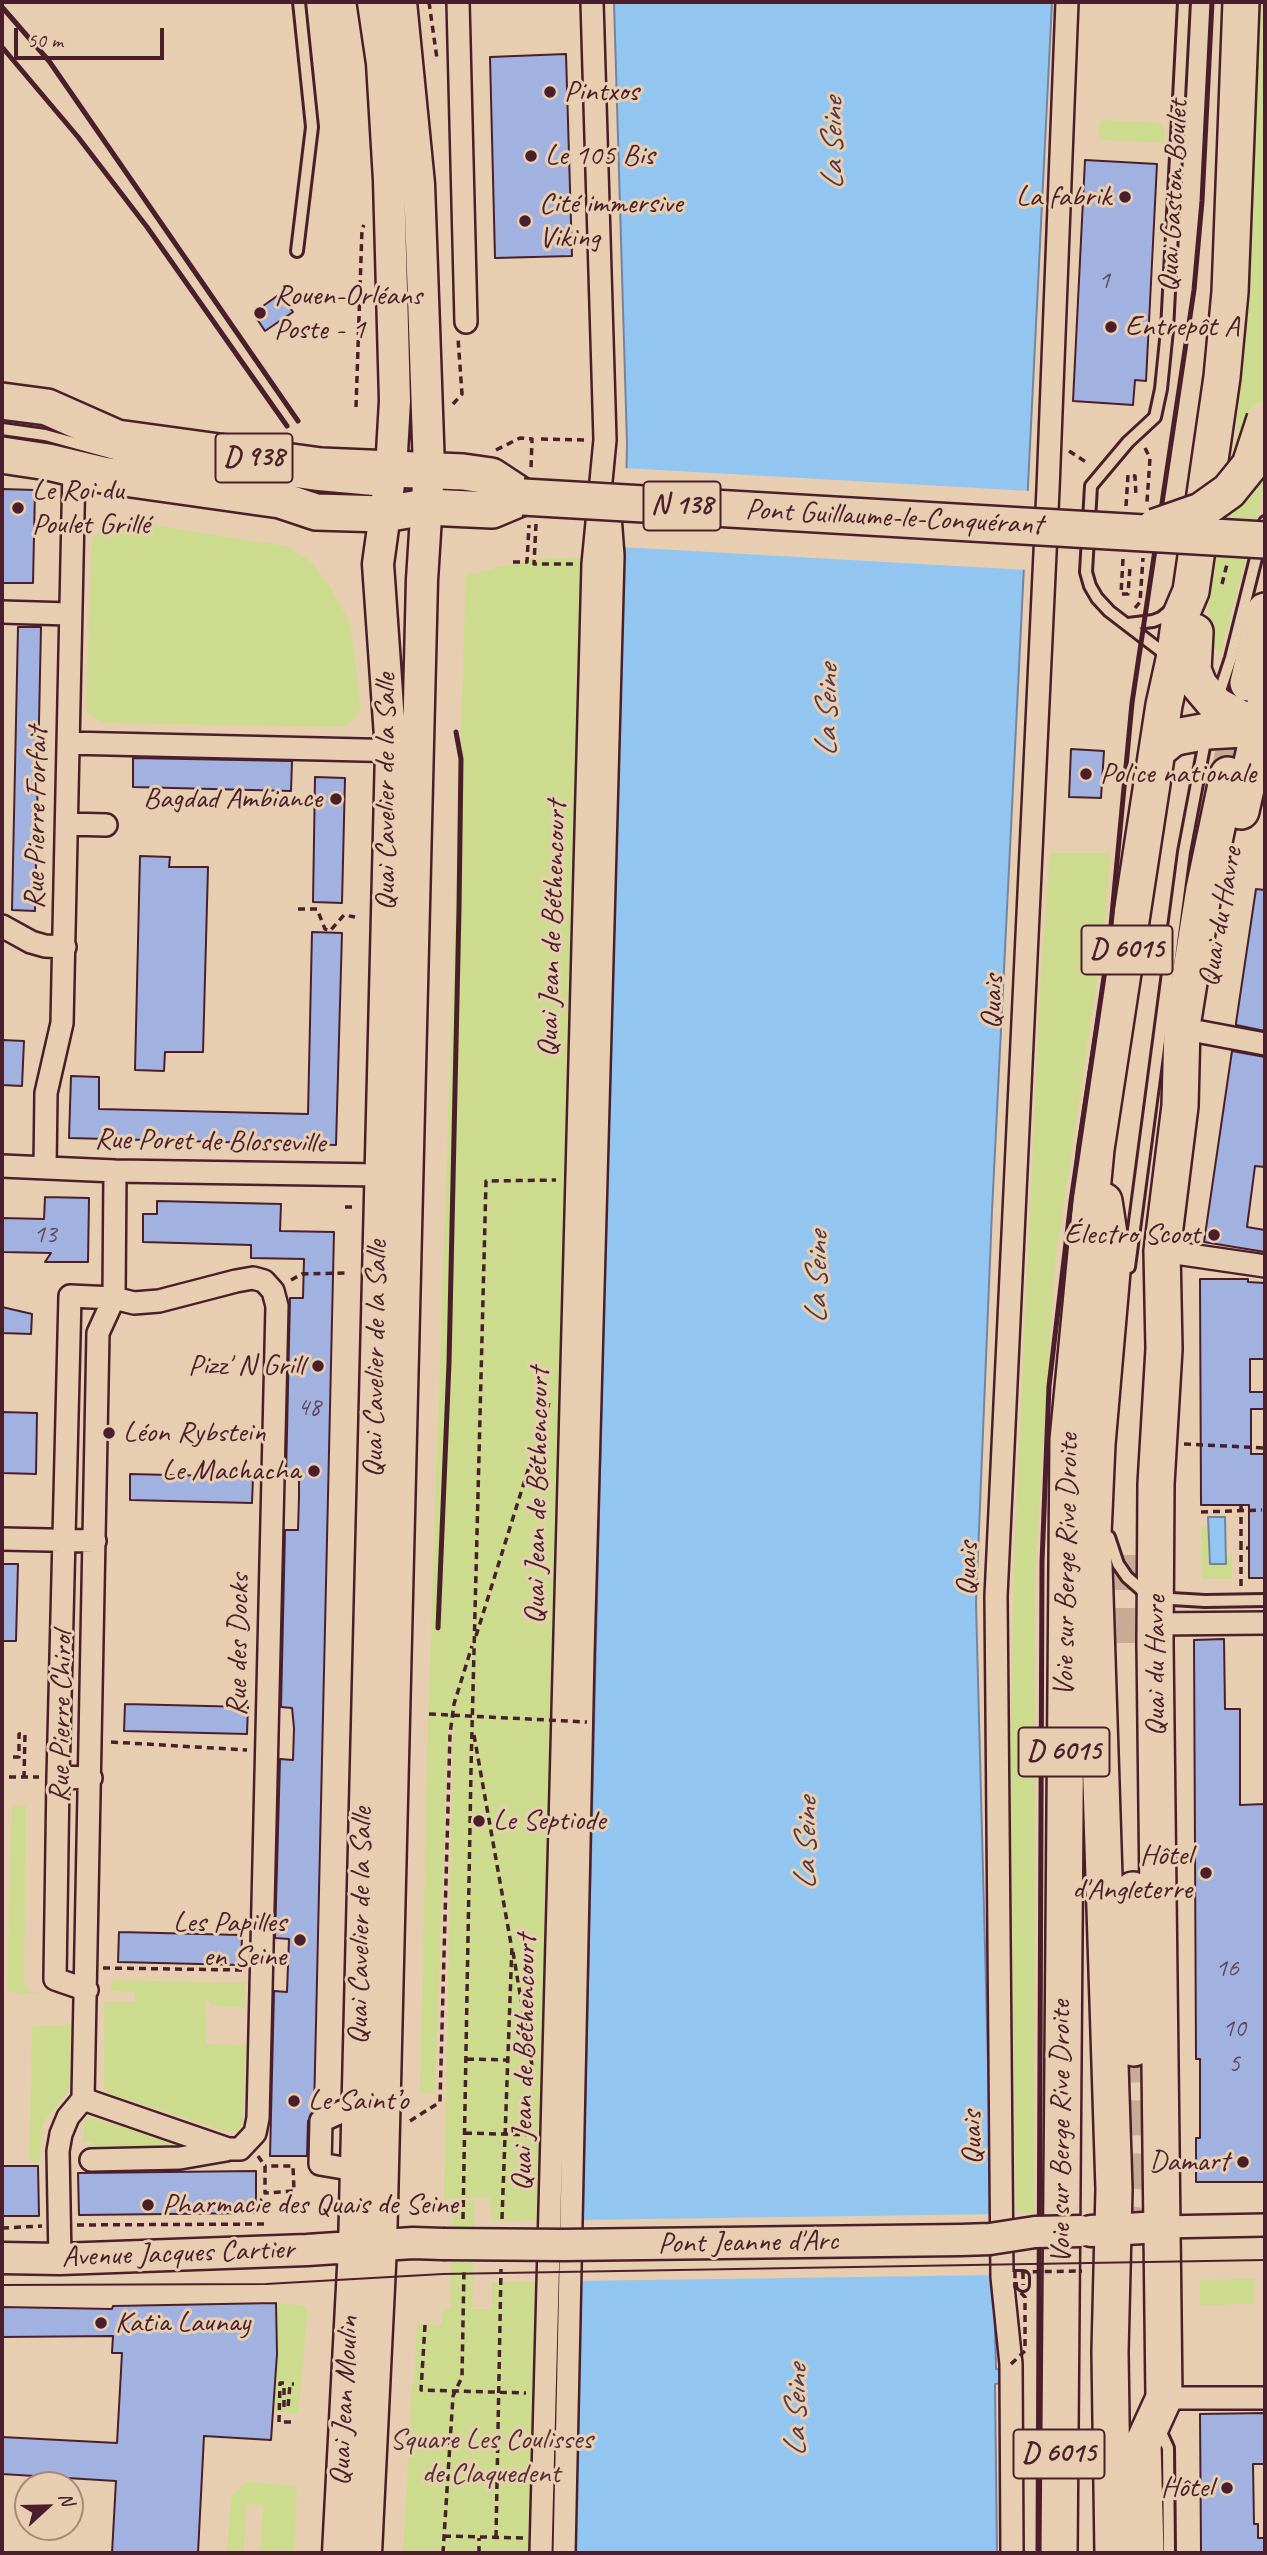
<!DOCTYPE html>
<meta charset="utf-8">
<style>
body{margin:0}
#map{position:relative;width:1267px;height:2555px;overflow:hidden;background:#e8ceb0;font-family:Caveat,sans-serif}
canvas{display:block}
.frame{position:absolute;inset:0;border:4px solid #4a1f2b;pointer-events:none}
.north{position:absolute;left:14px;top:2471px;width:70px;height:70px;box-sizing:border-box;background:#e8ceb0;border:2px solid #a9887b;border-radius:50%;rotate:68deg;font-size:19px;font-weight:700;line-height:28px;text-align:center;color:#4a1f2b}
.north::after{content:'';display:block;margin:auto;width:24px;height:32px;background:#4a1f2b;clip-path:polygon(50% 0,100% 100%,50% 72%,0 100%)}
.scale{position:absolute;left:14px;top:28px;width:150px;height:32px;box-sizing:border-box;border:4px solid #4a1f2b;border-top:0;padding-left:9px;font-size:21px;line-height:24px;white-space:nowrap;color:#4a1f2b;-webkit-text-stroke:5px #e8ceb0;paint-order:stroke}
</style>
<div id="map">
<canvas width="1267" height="2555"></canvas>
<div class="frame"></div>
<div class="north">N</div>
<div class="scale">50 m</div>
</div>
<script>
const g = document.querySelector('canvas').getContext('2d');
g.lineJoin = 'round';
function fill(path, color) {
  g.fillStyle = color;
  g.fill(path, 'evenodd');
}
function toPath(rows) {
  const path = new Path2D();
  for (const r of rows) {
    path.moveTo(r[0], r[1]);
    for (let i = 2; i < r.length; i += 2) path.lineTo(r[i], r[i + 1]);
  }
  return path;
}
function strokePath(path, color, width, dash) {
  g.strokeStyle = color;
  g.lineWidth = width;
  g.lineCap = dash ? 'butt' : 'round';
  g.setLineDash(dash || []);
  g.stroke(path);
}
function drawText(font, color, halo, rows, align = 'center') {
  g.font = font + ' Caveat,sans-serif';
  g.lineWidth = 6;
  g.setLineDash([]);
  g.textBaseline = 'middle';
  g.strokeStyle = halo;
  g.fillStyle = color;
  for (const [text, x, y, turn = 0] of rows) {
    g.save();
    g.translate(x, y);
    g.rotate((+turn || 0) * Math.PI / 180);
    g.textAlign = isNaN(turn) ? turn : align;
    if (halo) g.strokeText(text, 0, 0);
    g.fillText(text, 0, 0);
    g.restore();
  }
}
fill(toPath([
 [1257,2,1265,2,1265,477,1257,519,1220,654,1211,645,1208,628,1207,588,1237,432],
 [1104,120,1161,123,1164,129,1164,143,1101,140,1099,137,1100,122],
 [115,519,286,546,310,561,328,583,347,617,353,641,360,710,355,718,343,727,101,723,91,716,86,708,92,539,103,527],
 [621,556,582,2220,493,2221,489,2197,444,2199,453,1736,456,1729,448,1727,435,2093,420,2093,428,1720,466,575,534,559],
 [1050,853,1110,853,1105,926,1055,1263,1035,1572,1034,2214,1016,2211,1010,1766,1014,1561,1040,990],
 [1201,1526,1208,1526,1210,1564,1226,1563,1226,1556,1232,1556,1232,1579,1202,1579],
 [12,1805,26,1806,24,1983,31,1992,68,1995,8,1992,7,1990],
 [112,1980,245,1983,245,2008,211,2005,205,1996,206,2044,246,2045,243,2123,238,2130,227,2132,108,2093,104,2090,104,2002,135,2002,134,1992,111,1991],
 [71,2024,75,2026,73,2077,67,2093,43,2123,39,2165,29,2159,32,2027],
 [86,2117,131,2129,177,2144,178,2147,92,2149,92,2142,82,2141],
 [453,2200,475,2201,472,2309,492,2309,492,2282,581,2282,571,2553,403,2553,412,2384,414,2383,417,2324,442,2325,442,2310,450,2309],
 [1254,2279,1254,2304,1200,2305,1200,2280],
 [276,2303,303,2305,308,2311,298,2414,273,2411,277,2354],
 [246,2482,297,2486,294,2553,260,2553,263,2505,246,2504,244,2553,227,2553,231,2496]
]), '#cddb8f');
const water = toPath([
 [614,2,1052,2,992,1211,976,1603,996,2369,1003,2370,1003,2383,995,2384,997,2553,571,2553,581,2282,604,1300,626,497,627,444,614,2],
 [1208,1517,1225,1517,1226,1564,1210,1564,1208,1517]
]);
fill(water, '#92c6f0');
strokePath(water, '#7583a1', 2);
fill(toPath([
 [623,468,1031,491,1027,570,621,547],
 [995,2214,996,2275,578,2281,579,2220]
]), '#e8ceb0');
const building = toPath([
 [566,54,572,256,495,258,490,57,566,54],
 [1085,160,1157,164,1146,381,1135,380,1133,405,1073,401,1085,160],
 [280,294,293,312,265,331,253,313,280,294],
 [2,489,35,490,33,583,2,583,2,489],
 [18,627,41,627,35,911,12,910,18,627],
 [1071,749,1104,751,1101,798,1069,797,1071,749],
 [133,758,292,761,291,791,133,787,133,758],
 [315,777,345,778,342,903,313,902,315,777],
 [140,856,170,857,169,867,208,867,203,1052,165,1052,164,1071,135,1070,140,856],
 [1256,889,1265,890,1265,1031,1236,1025,1236,1023,1256,889],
 [312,932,342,933,336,1145,69,1138,71,1076,99,1077,99,1109,308,1114,312,932],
 [2,1040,24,1041,22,1086,2,1085,2,1040],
 [1232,1051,1265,1057,1265,1167,1255,1166,1247,1227,1265,1230,1265,1252,1204,1242,1232,1051],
 [45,1197,89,1198,88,1262,45,1262,51,1253,2,1252,2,1218,44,1219,45,1197],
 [157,1201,281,1204,280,1231,334,1232,314,2111,308,2121,307,2156,270,2156,274,1991,287,1992,289,1939,275,1938,280,1759,293,1760,294,1728,292,1708,281,1707,285,1530,298,1530,299,1497,299,1477,286,1476,290,1298,303,1298,304,1259,251,1258,251,1245,143,1242,143,1214,157,1214,157,1201],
 [1200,1279,1248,1279,1248,1282,1265,1283,1265,1359,1250,1359,1250,1392,1265,1392,1265,1409,1251,1409,1251,1454,1265,1454,1265,1578,1249,1578,1249,1505,1201,1505,1200,1279],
 [2,1307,32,1314,31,1334,2,1333,2,1307],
 [2,1412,37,1413,36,1474,2,1473,2,1412],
 [130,1474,253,1477,252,1503,130,1500,130,1474],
 [2,1564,18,1564,16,1641,2,1641,2,1564],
 [1224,1639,1225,1709,1240,1709,1240,1805,1265,1804,1265,2182,1196,2182,1196,2138,1200,2138,1200,2059,1196,2059,1194,1640,1224,1639],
 [125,1704,248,1707,247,1734,124,1731,125,1704],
 [119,1932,242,1935,241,1965,118,1962,119,1932],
 [2,2166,38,2166,39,2216,2,2216,2,2166],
 [256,2171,256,2213,79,2215,78,2173,256,2171],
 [276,2303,277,2354,271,2440,204,2436,198,2553,112,2553,116,2481,2,2474,2,2437,117,2443,122,2353,112,2353,113,2336,2,2337,2,2307,112,2309,113,2306,276,2303],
 [1265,2413,1265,2464,1253,2464,1254,2524,1258,2524,1258,2538,1265,2538,1265,2553,1201,2553,1200,2414,1265,2413]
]);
fill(building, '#a1b2e1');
strokePath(building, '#4a1f2b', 2);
strokePath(toPath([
 [1228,775,1244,700],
 [1132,1643,1132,1537],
 [1126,2241,1133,2182,1134,2048]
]), '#c8ab95', 35, [35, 18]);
const lane = toPath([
 [297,251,312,127,299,2],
 [2,429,45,435,136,460,318,485,385,491],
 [1128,624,1153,621,1161,618,1173,608],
 [1169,657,1109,611,1097,598,1090,586,1086,572,1091,486,1128,442,1155,417,1161,389,1167,330,1184,2],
 [1218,697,1231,658,1265,522],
 [1129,1267,1184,852,1206,736],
 [1109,1537,1118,1564,1127,1577,1144,1592,1155,1598,1205,1601,1265,1600],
 [1002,2277,1023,2277,1023,2285],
 [1159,2428,1168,2448,1169,2553]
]);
const street = toPath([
 [458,2,466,322],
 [2,612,69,614],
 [68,743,405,751],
 [67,824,106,825],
 [2,926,31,942,45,946,65,947],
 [1201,1032,1265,1044],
 [2,1166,115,1171,380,1175,394,1181],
 [45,1168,46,1093,62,1023,74,468],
 [1162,1251,1265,1266],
 [2,1539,95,1541],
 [1155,1624,1265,1623],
 [58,1777,55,1979,87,1990],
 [83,2099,228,2149,240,2149,255,2133,258,2118,277,1306,273,1291,264,1281,253,1278,236,1281,159,1301,134,1303,114,1298,70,1296,58,1777,91,1778],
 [91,2160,180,2158,226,2150],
 [355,2170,320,2164,321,2121,357,2105],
 [1161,2227,1265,2225],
 [60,2259,58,2151,61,2134,68,2117,83,2099,98,1333,114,1298,115,1171],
 [1164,2398,1265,2398],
 [541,2553,593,564,605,440,592,2],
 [564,2553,583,1653,613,556,609,502],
 [1012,2553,1011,2364,1002,2277,996,1596,1048,489,1067,2]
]);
const secondary = toPath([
 [1091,2231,1161,2227],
 [2,2258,60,2259,307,2250,413,2243,443,2244],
 [338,2553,354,2249,391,751,378,564,391,470,395,401,389,180,382,63,373,2],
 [366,2553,381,2246,422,580,429,469,419,184,401,2]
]);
const primary = toPath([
 [2,401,47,407,117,438,321,466,463,472,491,476,523,497],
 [2,455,48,462,103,475,280,500,316,512,384,514,426,507,492,510,523,497],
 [1195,632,1193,670,1199,685,1216,705,1265,732],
 [1248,683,1265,611],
 [1157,751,1173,738,1181,736,1208,731,1260,728],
 [1241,811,1265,704],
 [1104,1201,1113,1260,1097,1444,1093,1534,1114,2189,1110,2352,1113,2553],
 [1133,1890,1134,2048],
 [1059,2553,1068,1440,1096,1149,1164,705,1174,660,1180,617,1191,591,1222,377,1230,292,1241,2],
 [1146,2553,1143,2444,1164,2398,1155,1643,1156,1484,1164,1349,1162,1251,1180,1106,1182,1026,1204,889,1228,775]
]);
strokePath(lane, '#4a1f2b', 16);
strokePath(street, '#4a1f2b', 26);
strokePath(secondary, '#4a1f2b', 35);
strokePath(primary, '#4a1f2b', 40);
strokePath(toPath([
 [429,2,437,59],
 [453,404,462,394,458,338],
 [356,407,362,229,364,225],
 [541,439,585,440],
 [1145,448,1150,458,1147,502],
 [496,450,520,438,532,439,531,469],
 [1069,451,1089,464],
 [1126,506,1128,475,1135,476,1136,496],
 [536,524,534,564,574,564],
 [1123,559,1121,594,1128,594,1130,567],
 [513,562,527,562,529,525],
 [1222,584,1227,564],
 [1135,608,1140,602,1143,558],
 [298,909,317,909,325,929,330,931,344,915,355,917],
 [345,1207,356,1207],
 [291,1280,302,1274,346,1273],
 [1184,1444,1265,1448],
 [1241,1505,1241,1548,1249,1548],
 [1201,1512,1262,1510],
 [1241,1586,1241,1548],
 [476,1636,549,1403],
 [474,1735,511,1944],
 [111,1742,247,1750],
 [13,1757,19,1757,19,1734,25,1734,24,1778],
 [9,1777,39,1777],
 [513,1952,532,2065],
 [103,1968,243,1970],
 [467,2059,507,2060],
 [410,2121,440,2102,450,1734,454,1704,472,1646],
 [465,2133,534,2135],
 [258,2156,265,2166,265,2193,294,2191,293,2166,265,2166],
 [463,2219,471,1769,486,1181,556,1180],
 [502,2219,512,1945],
 [77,2225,268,2224],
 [2,2228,42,2226],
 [425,2325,421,2390,526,2393],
 [291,2422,279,2422,280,2383,284,2383,284,2407,288,2407,290,2384,294,2384],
 [444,2536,523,2538],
 [496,2537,501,2269],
 [443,2553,453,2396,462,2377,464,2268],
 [479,2553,479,2538]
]), '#4a1f2b', 3.5, [7, 5]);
strokePath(lane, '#e8ceb0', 10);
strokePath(street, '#e8ceb0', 21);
strokePath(secondary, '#e8ceb0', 30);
strokePath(primary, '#e8ceb0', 35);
strokePath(toPath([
 [2,2285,266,2284,443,2274,1265,2260]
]), '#4a1f2b', 2);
strokePath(toPath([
 [2,7,49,61,298,421],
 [2,47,78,137,147,227,287,426],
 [438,1628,449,1363,459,909,461,759,456,732],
 [1038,2553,1042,1562,1049,1386,1071,1201,1110,936,1132,703,1194,290,1202,201,1212,2]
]), '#4a1f2b', 5);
const secondaryBridge = toPath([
 [443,2244,564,2245,961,2240,990,2239,1035,2232,1081,2231]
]);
const primaryBridge = toPath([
 [523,497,1265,540],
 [1155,527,1201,511,1229,491,1250,465,1265,419]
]);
strokePath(secondaryBridge, '#4a1f2b', 35, []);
strokePath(primaryBridge, '#4a1f2b', 40, []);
strokePath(toPath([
 [429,1714,587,1722],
 [1023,2272,1023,2285],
 [1011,2364,1025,2351,1025,2297,1015,2287,1015,2272,1082,2271]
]), '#4a1f2b', 3.5, [7, 5]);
strokePath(secondaryBridge, '#e8ceb0', 30);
strokePath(primaryBridge, '#e8ceb0', 35);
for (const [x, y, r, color] of [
 [550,92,7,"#4a1f2b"],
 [531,156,7,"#4a1f2b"],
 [1125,197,7,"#4a1f2b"],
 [525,221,7,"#4a1f2b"],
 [260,313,7,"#4a1f2b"],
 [1111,327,7,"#4a1f2b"],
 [18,508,7,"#4a1f2b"],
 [1086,774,7,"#4a1f2b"],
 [336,799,7,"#4a1f2b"],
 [1214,1235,7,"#4a1f2b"],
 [318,1366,7,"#4a1f2b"],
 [109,1433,7,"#4a1f2b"],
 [314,1471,7,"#4a1f2b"],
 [479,1821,7,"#4a1f2b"],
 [1206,1873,7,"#4a1f2b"],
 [300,1940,7,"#4a1f2b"],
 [294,2101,7,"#4a1f2b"],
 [1243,2162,7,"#4a1f2b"],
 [148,2205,7,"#4a1f2b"],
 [101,2323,7,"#4a1f2b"],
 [1227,2488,7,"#4a1f2b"]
]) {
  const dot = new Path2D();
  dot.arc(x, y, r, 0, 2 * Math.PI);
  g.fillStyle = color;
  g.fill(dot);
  strokePath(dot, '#e8ceb0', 2.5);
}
drawText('26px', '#604458', null, [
 ["1",1104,281],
 ["13",45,1235],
 ["48",309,1408],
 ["16",1227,1969],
 ["10",1234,2029],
 ["5",1234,2064]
]);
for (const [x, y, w] of [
 [254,458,77],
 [682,506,77],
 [1127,950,91],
 [1064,1752,91],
 [1059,2454,91]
]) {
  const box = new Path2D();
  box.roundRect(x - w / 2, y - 24.5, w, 49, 5);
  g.fillStyle = '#e8ceb0';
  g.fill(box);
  strokePath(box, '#4a1f2b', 2);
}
drawText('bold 28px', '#4a1f2b', null, [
 ["D 938",254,458],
 ["N 138",682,506],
 ["D 6015",1127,950],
 ["D 6015",1064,1752],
 ["D 6015",1059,2454]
]);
drawText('30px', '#4a1f2b', '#e8ceb0', [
 ["Pintxos",564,92],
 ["Le 105 Bis",545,156],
 ["La fabrik",1111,197,"right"],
 ["Cité immersive",539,204],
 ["Viking",539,238],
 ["Rouen-Orléans",274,296],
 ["Poste - 1",274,330],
 ["Entrepôt A",1125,327],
 ["Le Roi du",32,491],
 ["Poulet Grillé",32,525],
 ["Police nationale",1100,774],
 ["Bagdad Ambiance",322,799,"right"],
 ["Électro Scoot",1200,1235,"right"],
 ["Pizz' N Grill",304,1366,"right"],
 ["Léon Rybstein",123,1433],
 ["Le Machacha",300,1471,"right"],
 ["Le Septiode",493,1821],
 ["Hôtel",1192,1856,"right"],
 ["d'Angleterre",1192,1890,"right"],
 ["Les Papilles",286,1923,"right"],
 ["en Seine",286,1957,"right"],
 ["Le Saint’o",308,2101],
 ["Damart",1229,2162,"right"],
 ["Pharmacie des Quais de Seine",162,2205],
 ["Katia Launay",115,2323],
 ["Hôtel",1213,2488,"right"]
], 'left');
drawText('30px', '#4a1f2b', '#e8ceb0', [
 ["Quai Gaston Boulet",1174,196,-87],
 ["Pont Guillaume-le-Conquérant",894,518,3],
 ["Quai Cavelier de la Salle",386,792,-90],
 ["Rue Pierre Forfait",37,818,-89],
 ["Quai du Havre",1221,917,-80],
 ["Quai Jean de Béthencourt",553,929,-88],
 ["Quais",993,1002,-87],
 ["Rue Poret de Blosseville",210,1142,1],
 ["Quai Cavelier de la Salle",376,1359,-89],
 ["Quai Jean de Béthencourt",538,1496,-89],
 ["Voie sur Berge Rive Droite",1067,1565,-89],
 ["Quais",968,1569,-88],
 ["Rue des Docks",239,1645,-89],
 ["Quai du Havre",1156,1666,-90],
 ["Rue Pierre Chirol",62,1717,-89],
 ["Quai Cavelier de la Salle",361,1926,-89],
 ["Quai Jean de Béthencourt",525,2063,-89],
 ["Voie sur Berge Rive Droite",1061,2132,-90],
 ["Quais",973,2138,-91],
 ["Pont Jeanne d'Arc",748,2243,-1],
 ["Avenue Jacques Cartier",178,2254,-2],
 ["Quai Jean Moulin",345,2401,-87]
]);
drawText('30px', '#573235', '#e8ceb0', [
 ["Square Les Coulisses",491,2440],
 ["de Claquedent",491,2474]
]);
drawText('italic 32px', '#553849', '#e8ceb0', [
 ["La Seine",834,144,-90],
 ["La Seine",828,711,-89],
 ["La Seine",818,1278,-89],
 ["La Seine",807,1844,-89],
 ["La Seine",797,2411,-89]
]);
</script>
